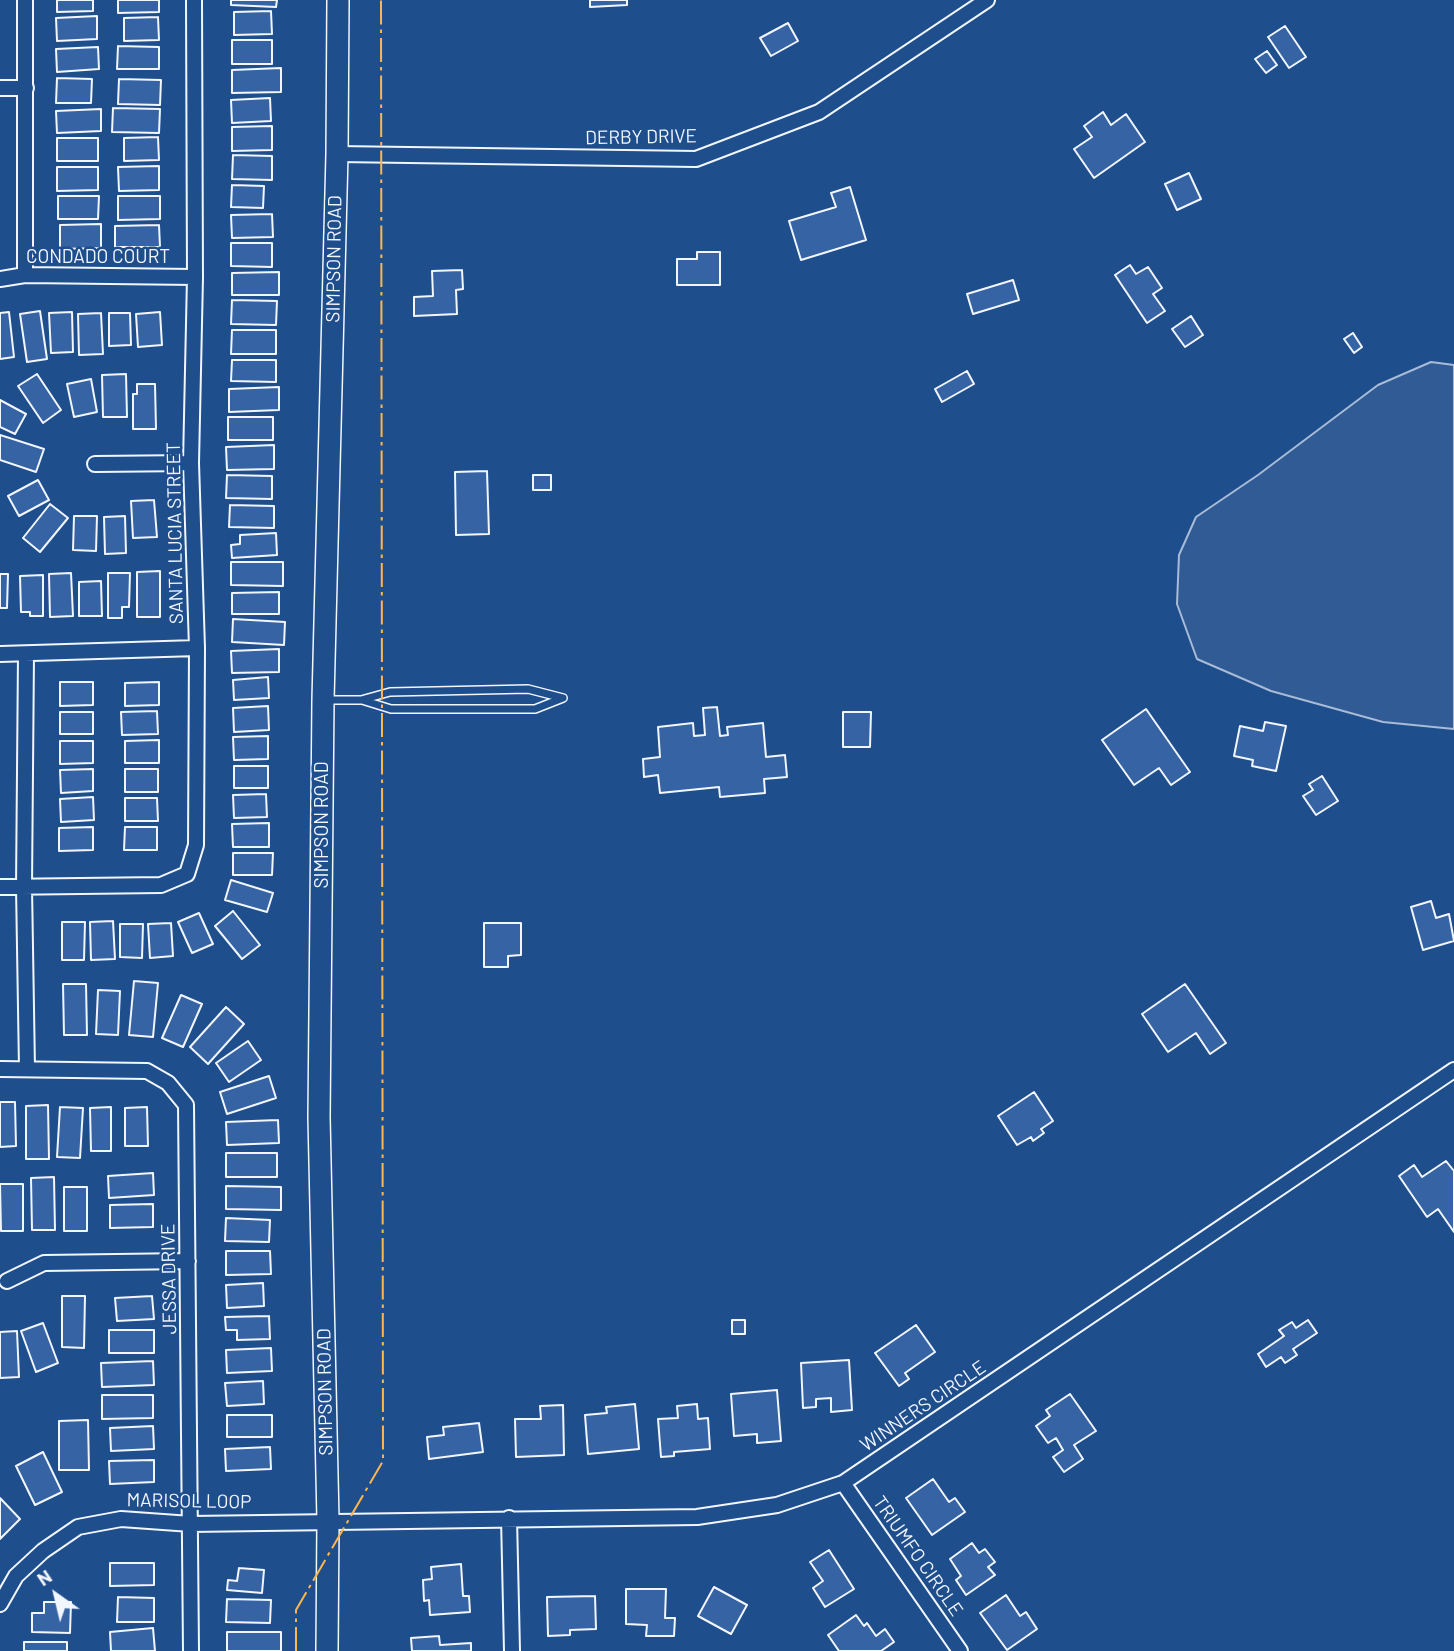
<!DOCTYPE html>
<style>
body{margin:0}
#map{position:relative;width:1454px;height:1651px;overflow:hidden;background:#1f4e8c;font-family:Barlow,sans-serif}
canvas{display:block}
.north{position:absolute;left:21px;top:1560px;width:70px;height:70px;-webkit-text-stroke:5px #1f4e8c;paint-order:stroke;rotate:326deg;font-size:19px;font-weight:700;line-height:28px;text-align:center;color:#f2f6ff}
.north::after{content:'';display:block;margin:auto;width:24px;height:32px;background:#f2f6ff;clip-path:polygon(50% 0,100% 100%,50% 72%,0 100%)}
</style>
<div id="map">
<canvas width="1454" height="1651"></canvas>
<div class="north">N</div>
</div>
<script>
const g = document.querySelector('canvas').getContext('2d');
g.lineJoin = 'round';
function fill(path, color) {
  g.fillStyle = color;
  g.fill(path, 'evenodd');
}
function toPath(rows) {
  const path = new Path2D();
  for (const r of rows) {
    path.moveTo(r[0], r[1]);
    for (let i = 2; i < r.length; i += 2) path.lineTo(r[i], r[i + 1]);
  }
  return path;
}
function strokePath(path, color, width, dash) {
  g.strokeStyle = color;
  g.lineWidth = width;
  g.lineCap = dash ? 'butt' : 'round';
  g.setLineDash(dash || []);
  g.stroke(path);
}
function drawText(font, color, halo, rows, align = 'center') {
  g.font = font + ' Barlow,sans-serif';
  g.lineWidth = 5;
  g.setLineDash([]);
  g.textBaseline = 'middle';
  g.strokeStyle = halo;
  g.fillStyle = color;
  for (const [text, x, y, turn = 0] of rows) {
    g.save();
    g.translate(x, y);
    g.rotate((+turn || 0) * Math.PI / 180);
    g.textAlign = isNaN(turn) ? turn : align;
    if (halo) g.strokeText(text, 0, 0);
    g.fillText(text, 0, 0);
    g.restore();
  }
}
const built = toPath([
 [1431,362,1454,365,1454,729,1383,722,1271,691,1197,659,1177,604,1179,555,1196,517,1258,475,1378,385,1431,362]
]);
fill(built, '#305b95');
strokePath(built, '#a8bbd7', 2);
const building = toPath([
 [57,0,93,0,93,11,57,12,57,0],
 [118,0,159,0,159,12,118,13,118,0],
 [231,0,277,0,276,7,231,5,231,0],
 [590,0,627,0,627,5,590,7,590,0],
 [271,11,272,34,234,35,234,12,271,11],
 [97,16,97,39,57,41,56,18,97,16],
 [158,17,159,40,124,41,124,18,158,17],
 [788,23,798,41,771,56,760,38,788,23],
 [1285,26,1306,57,1289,68,1268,37,1285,26],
 [232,40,272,40,272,64,232,64,232,40],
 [118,46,159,47,159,69,117,69,118,46],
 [98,47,99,69,57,72,56,49,98,47],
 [1267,51,1277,65,1266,73,1255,59,1267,51],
 [281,68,281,92,232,93,232,70,281,68],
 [57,78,92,79,91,103,56,103,57,78],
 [119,79,161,80,160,105,118,104,119,79],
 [270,98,271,121,232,123,231,100,270,98],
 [113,108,160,109,159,133,112,132,113,108],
 [101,109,101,131,57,133,56,111,101,109],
 [1103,112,1111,125,1126,114,1145,142,1094,178,1074,149,1092,137,1084,126,1103,112],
 [272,126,272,150,232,151,232,127,272,126],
 [158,137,159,160,124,161,124,138,158,137],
 [57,138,98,138,98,161,57,161,57,138],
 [233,155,272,156,272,180,232,179,233,155],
 [159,166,159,190,119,191,118,167,159,166],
 [57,167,98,167,98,190,57,191,57,167],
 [1189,173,1201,199,1177,210,1165,184,1189,173],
 [232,185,264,186,263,208,231,207,232,185],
 [850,187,866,240,801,260,789,221,836,207,831,193,850,187],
 [58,196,99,196,98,219,58,219,58,196],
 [118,196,160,196,160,219,118,220,118,196],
 [272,214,273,237,232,238,231,215,272,214],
 [101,224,101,248,60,249,60,225,101,224],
 [159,225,160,247,115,247,115,226,159,225],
 [231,243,272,243,272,267,231,266,231,243],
 [697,252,720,252,720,285,677,285,677,259,697,259,697,252],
 [1130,265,1136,274,1148,267,1162,288,1153,294,1165,311,1147,323,1115,275,1130,265],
 [462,270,463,289,456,290,457,314,414,316,414,297,433,296,432,271,462,270],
 [279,272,279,295,232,295,232,273,279,272],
 [1013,280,1019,300,973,314,967,294,1013,280],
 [232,300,277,301,276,325,231,324,232,300],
 [40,311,47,359,27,362,20,314,40,311],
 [9,312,14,357,0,359,0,313,9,312],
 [72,312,73,352,51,353,49,313,72,312],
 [160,312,162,345,138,347,136,314,160,312],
 [101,313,103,354,79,355,78,314,101,313],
 [109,313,130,313,131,345,109,346,109,313],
 [1191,316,1203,335,1185,347,1172,329,1191,316],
 [232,330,276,330,276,354,231,354,232,330],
 [1353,333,1362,347,1354,353,1344,339,1353,333],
 [232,360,276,360,276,382,231,381,232,360],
 [967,371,974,384,942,402,935,389,967,371],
 [37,374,61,410,43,423,18,386,37,374],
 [126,374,127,417,103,417,102,375,126,374],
 [91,379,97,412,74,417,67,384,91,379],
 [137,384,155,384,156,429,133,429,133,394,137,394,137,384],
 [279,387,279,410,229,412,229,389,279,387],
 [0,400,26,414,15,434,0,427,0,400],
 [228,417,273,417,273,440,228,440,228,417],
 [0,435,44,449,36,472,0,460,0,435],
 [274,445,274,469,227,470,226,447,274,445],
 [487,471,489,534,456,535,455,472,487,471],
 [227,475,272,476,272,499,226,498,227,475],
 [533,475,551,475,551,490,533,490,533,475],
 [38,480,49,500,19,516,8,496,38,480],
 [154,500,157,537,133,538,131,501,154,500],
 [50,504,68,518,40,552,23,538,50,504],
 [230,505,274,506,274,528,229,527,230,505],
 [74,516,97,516,96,551,73,550,74,516],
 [125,516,126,553,105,554,104,517,125,516],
 [276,533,277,555,232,558,231,545,240,544,240,535,276,533],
 [231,562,283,562,283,586,231,585,231,562],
 [160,571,160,617,137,617,137,572,160,571],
 [71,573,73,616,50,617,49,574,71,573],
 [108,573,130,573,129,607,122,607,122,618,108,618,108,573],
 [0,574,8,574,7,608,0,608,0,574],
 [43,575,43,616,30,616,30,612,21,612,20,576,43,575],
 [101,581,102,616,79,616,79,582,101,581],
 [279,592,279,614,232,614,232,593,279,592],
 [233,619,285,622,284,645,232,642,233,619],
 [279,649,279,672,232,673,231,651,279,649],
 [268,677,269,698,234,700,233,680,268,677],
 [60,682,93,682,93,705,60,706,60,682],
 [159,682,159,705,125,706,125,683,159,682],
 [268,706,269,730,234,732,233,708,268,706],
 [717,707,720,736,728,735,727,727,763,723,766,757,785,755,787,777,764,779,765,793,720,797,719,787,660,793,658,775,644,777,643,759,660,757,658,727,693,723,694,736,705,735,703,708,717,707],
 [1146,709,1190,772,1171,785,1159,768,1134,785,1102,740,1146,709],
 [157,711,158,734,122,735,121,712,157,711],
 [60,712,93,712,93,734,60,734,60,712],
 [843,712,871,712,870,747,843,747,843,712],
 [1265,722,1286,726,1276,771,1252,766,1253,760,1234,756,1240,726,1263,731,1265,722],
 [268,736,268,759,234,760,233,737,268,736],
 [159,740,159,763,125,763,125,741,159,740],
 [60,741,93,741,93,763,60,764,60,741],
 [234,766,268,766,268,788,234,788,234,766],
 [93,769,93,791,61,793,60,770,93,769],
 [125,769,158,769,158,792,125,792,125,769],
 [1322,776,1338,801,1316,815,1303,796,1313,790,1309,784,1322,776],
 [266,794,267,817,234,818,233,795,266,794],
 [93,797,94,820,61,822,60,799,93,797],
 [125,798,157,798,158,821,125,821,125,798],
 [269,823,269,847,233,847,232,824,269,823],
 [93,827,93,850,59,851,59,828,93,827],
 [125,827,157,827,157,850,124,850,125,827],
 [233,853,273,853,272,875,233,875,233,853],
 [231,880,273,893,267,912,225,900,231,880],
 [1431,901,1436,918,1449,914,1454,941,1423,950,1411,907,1431,901],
 [233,911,260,945,242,959,215,926,233,911],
 [199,913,213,944,192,953,178,922,199,913],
 [113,921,115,959,91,960,90,922,113,921],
 [62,922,85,922,84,960,62,960,62,922],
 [171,923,173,956,150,958,148,924,171,923],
 [484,923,521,923,521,955,508,956,508,967,484,967,484,923],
 [120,924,143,924,142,958,120,957,120,924],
 [134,981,158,983,153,1037,129,1035,134,981],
 [63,984,86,984,87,1035,64,1035,63,984],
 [1185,984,1226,1043,1210,1054,1196,1033,1168,1052,1142,1014,1185,984],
 [98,990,120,991,118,1035,96,1034,98,990],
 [181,995,202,1004,183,1047,162,1038,181,995],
 [226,1007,244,1024,208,1064,190,1047,226,1007],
 [248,1041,261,1060,229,1082,216,1063,248,1041],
 [269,1076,276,1098,227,1114,220,1092,269,1076],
 [1034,1092,1053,1121,1041,1129,1044,1133,1033,1141,1031,1137,1017,1145,998,1116,1034,1092],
 [0,1102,15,1102,16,1146,0,1147,0,1102],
 [48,1105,49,1159,26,1159,26,1106,48,1105],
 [60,1107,83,1108,80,1158,57,1157,60,1107],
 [111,1107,111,1151,91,1151,90,1108,111,1107],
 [147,1107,148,1146,125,1146,125,1108,147,1107],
 [278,1120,279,1143,227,1145,226,1122,278,1120],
 [226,1153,277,1153,277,1177,226,1177,226,1153],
 [1446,1161,1454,1171,1454,1232,1438,1209,1427,1217,1399,1176,1414,1165,1422,1177,1446,1161],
 [153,1173,154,1195,109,1198,108,1176,153,1173],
 [54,1177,55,1230,32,1230,31,1178,54,1177],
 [0,1184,23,1184,23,1231,1,1231,0,1184],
 [226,1186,281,1187,281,1210,226,1209,226,1186],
 [64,1187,87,1187,87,1231,64,1231,64,1187],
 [153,1204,153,1227,110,1228,110,1205,153,1204],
 [226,1218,270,1220,269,1242,225,1241,226,1218],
 [226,1251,270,1251,271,1274,226,1275,226,1251],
 [263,1283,264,1306,227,1308,226,1285,263,1283],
 [62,1296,85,1296,84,1348,62,1347,62,1296],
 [152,1296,154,1319,117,1321,115,1298,152,1296],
 [269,1316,270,1339,237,1340,237,1330,226,1330,225,1317,269,1316],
 [732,1320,745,1320,745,1334,732,1334,732,1320],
 [1308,1320,1317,1333,1293,1349,1297,1355,1285,1363,1281,1357,1266,1367,1258,1354,1284,1336,1279,1330,1292,1322,1296,1328,1308,1320],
 [43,1323,58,1363,36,1372,21,1331,43,1323],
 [916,1325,935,1352,905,1373,909,1379,899,1386,875,1353,916,1325],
 [109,1330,154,1330,154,1353,109,1353,109,1330],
 [17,1331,19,1377,0,1378,0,1332,17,1331],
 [271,1348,272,1371,227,1373,226,1350,271,1348],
 [849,1360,852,1410,831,1412,831,1398,816,1399,816,1407,803,1408,801,1363,849,1360],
 [153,1361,154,1385,102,1387,101,1363,153,1361],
 [263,1381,264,1404,227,1406,225,1383,263,1381],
 [777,1390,781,1441,757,1443,757,1434,734,1436,731,1394,777,1390],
 [1070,1394,1096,1431,1074,1445,1083,1459,1064,1472,1053,1457,1063,1450,1056,1438,1048,1443,1036,1426,1050,1416,1046,1410,1070,1394],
 [102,1395,153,1395,153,1418,102,1419,102,1395],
 [635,1404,639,1449,588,1454,585,1415,607,1413,606,1407,635,1404],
 [697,1404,698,1419,708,1418,710,1449,674,1452,674,1456,661,1457,658,1419,678,1418,677,1406,697,1404],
 [563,1405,564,1455,516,1457,515,1419,541,1419,540,1406,563,1405],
 [227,1415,272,1415,272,1437,227,1437,227,1415],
 [88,1420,89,1470,59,1470,59,1421,88,1420],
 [479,1423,483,1452,429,1459,427,1437,444,1435,443,1427,479,1423],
 [153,1426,154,1449,111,1451,110,1428,153,1426],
 [270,1447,271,1469,226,1471,225,1449,270,1447],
 [43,1452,62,1492,35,1505,16,1466,43,1452],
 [154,1460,154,1482,110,1484,109,1461,154,1460],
 [933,1479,949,1502,955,1498,965,1512,932,1535,906,1498,933,1479],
 [0,1498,20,1519,0,1539,0,1498],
 [972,1543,979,1553,985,1549,995,1562,988,1567,995,1575,966,1595,956,1580,961,1576,950,1559,972,1543],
 [829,1550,854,1589,825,1607,813,1588,823,1581,810,1562,829,1550],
 [110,1563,154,1563,154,1585,110,1586,110,1563],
 [461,1564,463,1596,469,1596,470,1612,430,1615,429,1600,424,1601,423,1580,432,1579,431,1567,461,1564],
 [239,1568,264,1570,262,1593,227,1590,228,1580,237,1581,239,1568],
 [714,1587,747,1605,731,1634,698,1616,714,1587],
 [626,1589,666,1589,665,1618,675,1618,674,1636,646,1636,647,1625,626,1624,626,1589],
 [1006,1595,1020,1616,1026,1612,1037,1629,1007,1650,980,1613,1006,1595],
 [595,1596,596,1629,570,1630,570,1635,548,1636,547,1597,595,1596],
 [118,1597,154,1598,154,1622,117,1622,118,1597],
 [227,1599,271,1600,270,1623,226,1622,227,1599],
 [44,1602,71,1602,70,1633,32,1632,32,1613,44,1613,44,1602],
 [856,1615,864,1626,867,1623,876,1636,885,1629,894,1642,881,1651,839,1651,828,1635,856,1615],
 [153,1628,155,1651,111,1651,110,1632,153,1628],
 [227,1632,281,1632,281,1651,227,1651,227,1632],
 [439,1636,440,1645,471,1643,471,1651,412,1651,411,1638,439,1636],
 [24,1642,67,1642,67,1651,24,1651,24,1642]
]);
fill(building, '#3563a3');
strokePath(building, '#f2f6ff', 2);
const lane = toPath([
 [325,700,361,700,390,692,528,689,563,698],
 [362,700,391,709,535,709,563,698]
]);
const street = toPath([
 [0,88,26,88],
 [337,154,696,159,819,112,987,0],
 [25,275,25,0],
 [0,279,25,275,195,277],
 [95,464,191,463],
 [0,654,197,648],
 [26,654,24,887,27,1069],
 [0,887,161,885,187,874,196,845,197,648,191,463,195,277,194,0],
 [0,1069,147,1071,168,1083,186,1105,191,1651],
 [7,1281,44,1263,188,1261],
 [843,1483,960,1651],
 [509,1518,512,1651],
 [0,1604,16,1576,43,1551,78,1527,121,1519,191,1524,697,1517,777,1505,843,1483,1454,1070]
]);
const secondary = toPath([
 [327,1651,328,1520,319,1117,323,700,337,154,338,0]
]);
strokePath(lane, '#f2f6ff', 10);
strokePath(street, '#f2f6ff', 18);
strokePath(secondary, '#f2f6ff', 24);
strokePath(lane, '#1f4e8c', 7);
strokePath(street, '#1f4e8c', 14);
strokePath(secondary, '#1f4e8c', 21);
strokePath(toPath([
 [296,1651,296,1610,383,1461,381,0]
]), '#ffb74d', 2, [24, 5, 3.5, 5]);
drawText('19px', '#f2f6ff', '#1f4e8c', [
 ["DERBY DRIVE",641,137,-1],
 ["CONDADO COURT",98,257],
 ["SIMPSON ROAD",334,259,-89],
 ["SANTA LUCIA STREET",175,533,-91],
 ["SIMPSON ROAD",322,825,-90],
 ["JESSA DRIVE",169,1279,-91],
 ["SIMPSON ROAD",325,1392,-91],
 ["WINNERS CIRCLE",923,1406,-34],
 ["MARISOL LOOP",189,1501,1],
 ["TRIUMFO CIRCLE",918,1556,55]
]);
</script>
